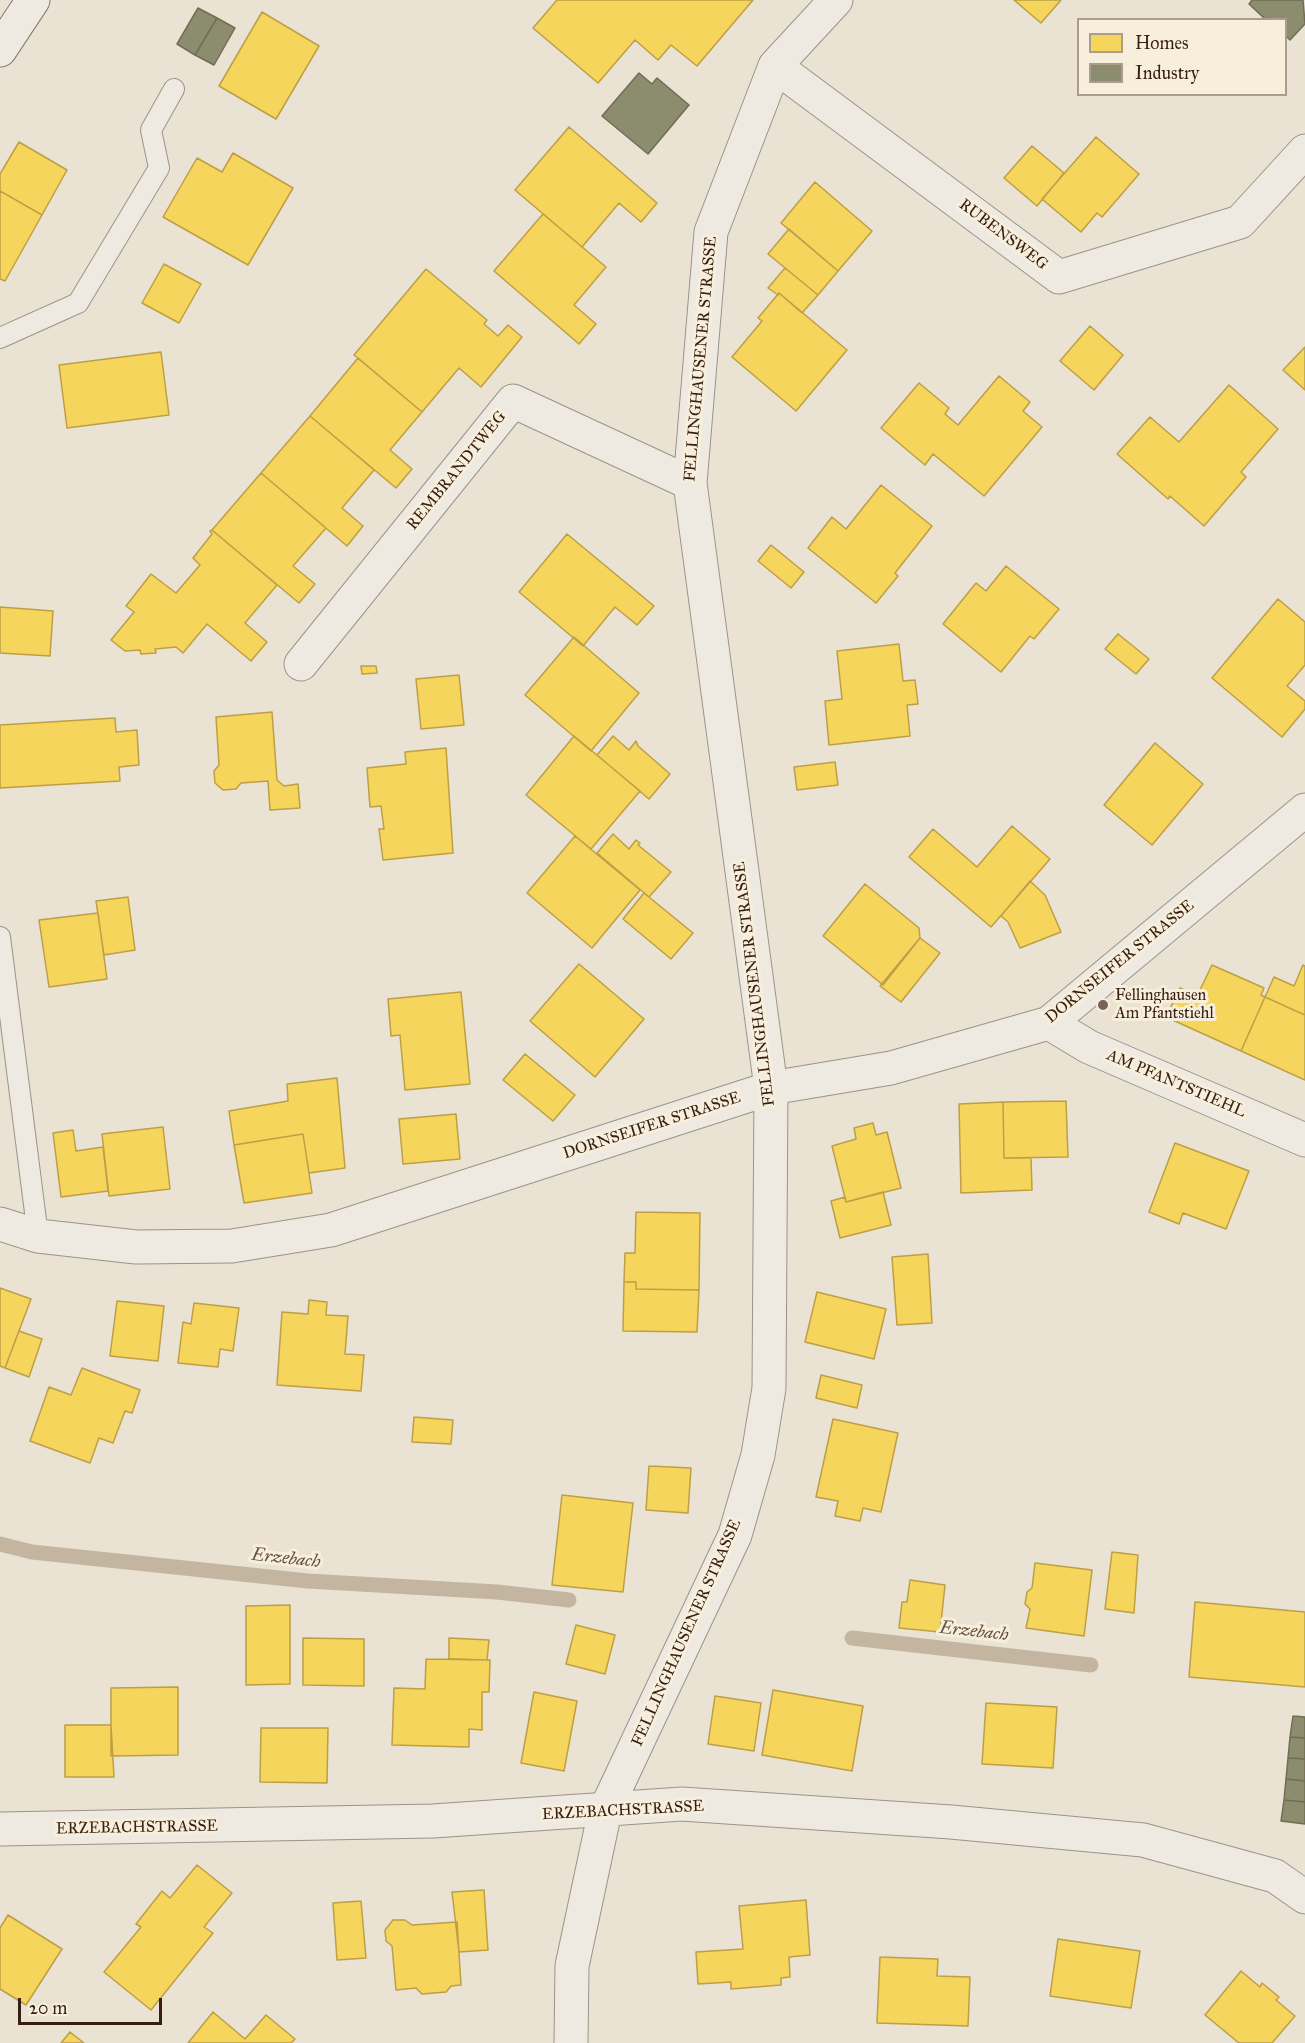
<!DOCTYPE html>
<style>
body{margin:0}
#map{position:relative;width:1305px;height:2043px;overflow:hidden;background:#eae2d3;font-family:"IM FELL Great Primer",serif}
canvas{display:block}
.legend{position:absolute;left:1077px;top:18px;width:210px;height:78px;box-sizing:border-box;background:#f8eedc;border:2px solid #ab9c8c;margin:0;padding:8px 10px;list-style:none;font-size:18px;color:#372013}
.legend li{display:flex;align-items:center;gap:12px;height:30px}
.legend b{width:30px;border:2px solid #ab9c8c}
.scale{position:absolute;left:18px;top:1998px;width:144px;height:27px;box-sizing:border-box;border:3px solid #372013;border-top:0;padding-left:8px;font-size:18px;line-height:21px;white-space:nowrap;color:#372013;-webkit-text-stroke:4px #f8eedc;paint-order:stroke}
</style>
<div id="map">
<canvas width="1305" height="2043"></canvas>
<ul class="legend">
<li><b style="height:16px;background:#f6d55c"></b>Homes</li>
<li><b style="height:16px;background:#8c8c6e"></b>Industry</li>
</ul>
<div class="scale">20 m</div>
</div>
<script>
const g = document.querySelector('canvas').getContext('2d');
g.lineJoin = 'round';
function fill(path, color) {
  g.fillStyle = color;
  g.fill(path, 'evenodd');
}
function toPath(rows) {
  const path = new Path2D();
  for (const r of rows) {
    path.moveTo(r[0], r[1]);
    for (let i = 2; i < r.length; i += 2) path.lineTo(r[i], r[i + 1]);
  }
  return path;
}
function strokePath(path, color, width, dash) {
  g.strokeStyle = color;
  g.lineWidth = width;
  g.lineCap = dash ? 'butt' : 'round';
  g.setLineDash(dash || []);
  g.stroke(path);
}
function drawText(font, color, halo, rows, align = 'center') {
  g.font = font + ' "IM FELL Great Primer",serif';
  g.lineWidth = 6;
  g.setLineDash([]);
  g.textBaseline = 'middle';
  g.strokeStyle = halo;
  g.fillStyle = color;
  for (const [text, x, y, turn = 0] of rows) {
    g.save();
    g.translate(x, y);
    g.rotate((+turn || 0) * Math.PI / 180);
    g.textAlign = isNaN(turn) ? turn : align;
    if (halo) g.strokeText(text, 0, 0);
    g.fillText(text, 0, 0);
    g.restore();
  }
}
const homes = toPath([
 [557,0,753,0,697,66,671,45,658,60,635,40,598,83,533,28,557,0],
 [1014,0,1061,0,1041,23,1014,0],
 [262,12,319,46,276,119,219,86,262,12],
 [569,127,657,203,641,222,619,203,582,247,515,190,569,127],
 [1096,137,1139,174,1102,217,1097,213,1081,232,1042,199,1096,137],
 [19,142,67,170,42,215,0,191,0,174,19,142],
 [1032,146,1064,173,1037,206,1004,178,1032,146],
 [233,153,293,188,248,265,163,217,197,158,222,172,233,153],
 [815,182,872,231,838,271,781,223,815,182],
 [0,191,42,215,5,281,0,279,0,191],
 [543,214,606,267,574,305,596,324,579,344,494,271,543,214],
 [789,229,838,271,818,295,768,254,789,229],
 [164,264,201,284,179,323,142,303,164,264],
 [785,268,818,295,802,313,779,293,778,295,768,288,785,268],
 [426,269,487,320,484,324,498,336,508,325,522,337,481,387,459,368,422,412,354,355,426,269],
 [779,293,847,350,796,411,732,357,762,321,758,318,779,293],
 [1090,326,1123,355,1094,390,1060,361,1090,326],
 [1305,347,1305,390,1283,370,1305,347],
 [161,352,169,415,67,428,59,365,161,352],
 [358,358,422,412,390,450,412,469,396,488,310,416,358,358],
 [999,376,1030,402,1023,411,1042,427,984,496,933,454,925,465,881,428,919,383,949,408,945,414,958,425,999,376],
 [1229,385,1278,429,1241,472,1246,477,1204,526,1170,496,1168,499,1117,454,1150,417,1179,442,1229,385],
 [310,416,374,470,342,508,363,526,347,546,261,473,310,416],
 [261,473,326,528,293,566,315,584,299,603,212,530,261,473],
 [881,485,932,526,895,573,898,576,876,603,808,548,832,517,846,529,881,485],
 [212,530,277,585,245,623,267,642,251,661,207,624,183,653,176,647,155,649,156,653,141,654,140,650,125,651,111,640,134,612,126,606,151,574,176,593,200,565,193,558,212,534,210,531,212,530],
 [567,534,654,606,637,625,615,607,583,646,519,592,567,534],
 [771,545,804,572,791,588,758,561,771,545],
 [1006,566,1059,609,1034,639,1030,636,1001,672,943,624,976,583,986,591,1006,566],
 [1278,599,1305,622,1305,665,1287,686,1305,701,1305,709,1282,737,1212,678,1278,599],
 [0,607,53,611,50,656,0,653,0,607],
 [1118,634,1149,659,1136,674,1105,649,1118,634],
 [574,637,639,693,591,751,525,695,574,637],
 [899,644,903,681,915,680,918,704,907,705,910,736,829,745,825,701,842,699,837,651,899,644],
 [361,666,376,666,377,673,362,674,361,666],
 [459,675,464,725,421,729,416,679,459,675],
 [272,712,277,780,284,786,298,784,300,808,270,810,268,781,241,783,236,789,223,790,215,783,214,771,219,765,216,717,272,712],
 [115,718,116,732,137,730,139,765,119,767,120,781,0,788,0,725,115,718],
 [574,736,640,791,591,849,526,795,574,736],
 [613,736,629,750,636,741,638,746,670,774,649,799,597,755,613,736],
 [1155,743,1203,784,1152,845,1104,805,1155,743],
 [446,748,453,853,383,860,379,829,384,829,381,806,370,807,367,768,406,764,405,752,446,748],
 [835,762,838,785,797,790,794,767,835,762],
 [1012,826,1050,859,991,927,909,857,933,829,977,867,1012,826],
 [613,834,629,849,636,840,640,843,638,845,671,872,649,897,597,853,613,834],
 [575,836,640,890,592,948,527,893,575,836],
 [1030,881,1045,895,1061,932,1020,948,1008,922,1001,916,1030,881],
 [865,884,919,928,920,938,883,985,823,936,865,884],
 [644,893,693,933,671,959,623,919,644,893],
 [128,897,135,950,104,955,96,901,128,897],
 [98,913,107,979,49,987,39,920,98,913],
 [920,938,940,953,901,1002,880,986,920,938],
 [579,964,644,1019,595,1077,530,1021,579,964],
 [1212,965,1264,988,1261,995,1265,997,1241,1051,1166,1017,1180,988,1197,996,1212,965],
 [1303,965,1305,966,1305,1015,1265,997,1274,977,1294,986,1303,965],
 [461,992,470,1084,405,1090,400,1035,391,1036,388,999,461,992],
 [1265,997,1305,1015,1305,1080,1241,1051,1265,997],
 [525,1054,575,1095,553,1121,503,1080,525,1054],
 [337,1078,345,1168,309,1173,303,1134,234,1145,229,1111,288,1101,287,1084,337,1078],
 [1066,1101,1068,1157,1004,1158,1003,1102,1066,1101],
 [1003,1102,1004,1158,1031,1158,1032,1190,961,1193,959,1104,1003,1102],
 [456,1114,460,1159,403,1164,399,1119,456,1114],
 [873,1123,876,1135,887,1132,901,1188,846,1202,832,1146,856,1139,854,1128,873,1123],
 [163,1127,170,1189,109,1196,102,1134,163,1127],
 [73,1130,76,1151,103,1147,108,1191,61,1197,53,1133,73,1130],
 [303,1134,312,1193,244,1203,234,1145,303,1134],
 [1175,1143,1249,1171,1226,1229,1183,1213,1179,1224,1149,1212,1175,1143],
 [883,1192,891,1225,840,1238,831,1201,845,1197,846,1202,883,1192],
 [636,1212,700,1213,699,1290,636,1289,636,1282,624,1282,625,1253,635,1253,636,1212],
 [928,1254,932,1323,897,1325,892,1257,928,1254],
 [624,1282,636,1282,636,1289,699,1290,697,1332,623,1331,624,1282],
 [0,1288,31,1299,5,1368,0,1366,0,1288],
 [817,1292,886,1309,874,1359,805,1342,817,1292],
 [309,1300,327,1302,326,1315,348,1316,345,1354,364,1355,361,1391,277,1385,282,1312,308,1314,309,1300],
 [117,1301,164,1306,158,1361,110,1356,117,1301],
 [194,1303,239,1308,233,1351,220,1349,218,1367,178,1363,183,1322,191,1324,194,1303],
 [19,1331,42,1339,29,1377,5,1368,19,1331],
 [82,1368,140,1390,132,1413,125,1411,113,1443,99,1438,90,1463,30,1441,49,1387,71,1395,82,1368],
 [821,1375,862,1385,857,1408,816,1398,821,1375],
 [414,1417,453,1420,451,1444,412,1442,414,1417],
 [833,1419,898,1433,881,1512,863,1508,860,1521,835,1516,838,1501,816,1497,833,1419],
 [649,1466,691,1468,688,1513,646,1510,649,1466],
 [562,1495,633,1503,623,1592,552,1585,562,1495],
 [1112,1552,1138,1555,1134,1613,1105,1609,1112,1552],
 [1035,1563,1092,1570,1084,1636,1026,1628,1030,1609,1025,1604,1027,1592,1032,1588,1035,1563],
 [910,1580,945,1585,940,1632,899,1628,902,1602,907,1602,910,1580],
 [1195,1602,1305,1612,1305,1687,1189,1677,1195,1602],
 [290,1605,290,1684,246,1685,246,1606,290,1605],
 [576,1625,615,1635,605,1674,566,1664,576,1625],
 [303,1638,364,1639,364,1686,303,1685,303,1638],
 [449,1638,489,1640,487,1660,449,1659,449,1638],
 [426,1659,490,1660,489,1692,482,1692,482,1730,469,1729,469,1747,392,1745,394,1688,425,1689,426,1659],
 [178,1687,178,1755,111,1756,111,1688,178,1687],
 [773,1690,863,1706,852,1771,762,1755,773,1690],
 [534,1692,577,1701,564,1771,521,1763,534,1692],
 [715,1696,761,1703,754,1751,708,1744,715,1696],
 [986,1703,1057,1707,1053,1768,982,1764,986,1703],
 [65,1725,111,1725,114,1777,65,1777,65,1725],
 [261,1728,328,1728,327,1783,260,1782,261,1728],
 [197,1865,232,1893,204,1927,213,1933,151,2010,104,1972,141,1927,136,1924,162,1891,170,1898,197,1865],
 [484,1890,488,1950,459,1952,452,1892,484,1890],
 [806,1900,810,1955,789,1957,790,1977,781,1978,781,1985,731,1989,731,1982,698,1984,696,1952,743,1949,739,1906,806,1900],
 [361,1901,366,1958,337,1960,333,1903,361,1901],
 [8,1915,62,1949,26,2005,0,1989,0,1928,8,1915],
 [393,1920,405,1920,412,1925,457,1922,461,1985,451,1986,446,1992,422,1994,416,1988,396,1990,392,1946,386,1941,385,1930,393,1920],
 [1058,1939,1140,1951,1131,2008,1050,1996,1058,1939],
 [880,1957,938,1959,937,1976,970,1977,968,2026,877,2023,880,1957],
 [1241,1971,1260,1987,1262,1983,1279,1997,1276,2000,1295,2016,1272,2043,1239,2043,1205,2015,1241,1971],
 [213,2012,245,2039,266,2015,295,2039,291,2043,188,2043,213,2012],
 [70,2032,84,2043,61,2043,70,2032]
]);
fill(homes, '#f6d55c');
strokePath(homes, '#bd9f46', 1.5);
const industry = toPath([
 [1252,0,1303,0,1305,24,1290,40,1286,36,1286,20,1266,20,1249,4,1252,0],
 [198,8,217,18,195,55,177,44,198,8],
 [217,18,235,28,214,65,195,55,217,18],
 [639,73,652,84,657,78,689,105,648,154,602,116,639,73],
 [1293,1716,1305,1717,1305,1738,1290,1737,1293,1716],
 [1290,1737,1305,1738,1305,1759,1288,1758,1290,1737],
 [1288,1758,1305,1759,1305,1781,1286,1779,1288,1758],
 [1286,1779,1305,1781,1305,1802,1284,1800,1286,1779],
 [1284,1800,1305,1802,1305,1824,1281,1821,1284,1800]
]);
fill(industry, '#8c8c6e');
strokePath(industry, '#726c53', 1.5);
strokePath(toPath([
 [0,1544,32,1552,308,1581,497,1592,569,1600],
 [852,1638,1091,1665]
]), '#c4b5a1', 15);
const service = toPath([
 [0,338,78,303,159,168,151,130,174,89],
 [0,937,38,1236]
]);
const minor = toPath([
 [775,66,1059,277,1240,222,1305,151],
 [301,664,513,401,690,483],
 [1049,1023,1089,1047,1305,1140],
 [0,1224,38,1236,136,1247,232,1246,331,1230,771,1088,891,1068,1049,1023,1305,810],
 [0,1829,433,1821,682,1804,951,1822,1143,1840,1275,1876,1305,1897],
 [571,2043,572,1966,605,1811,735,1535,758,1455,769,1388,771,1088,690,483,711,232,775,66,836,0]
]);
const secondary = toPath([
 [0,50,33,0]
]);
strokePath(service, '#9b9389', 22);
strokePath(minor, '#9b9389', 35);
strokePath(secondary, '#817970', 35);
strokePath(service, '#eeeae2', 20);
strokePath(minor, '#eeeae2', 33);
strokePath(secondary, '#eeeae2', 33);
for (const [x, y, r, color] of [
 [1103,1005,6,"#766456"]
]) {
  const dot = new Path2D();
  dot.arc(x, y, r, 0, 2 * Math.PI);
  g.fillStyle = color;
  g.fill(dot);
  strokePath(dot, '#f8eedc', 2);
}
drawText('16px', '#372013', '#f8eedc', [
 ["RUBENSWEG",1003,235,37],
 ["FELLINGHAUSENER STRASSE",701,359,-85],
 ["REMBRANDTWEG",457,471,-51],
 ["DORNSEIFER STRASSE",1120,962,-39],
 ["FELLINGHAUSENER STRASSE",755,984,-97],
 ["AM PFANTSTIEHL",1176,1084,23],
 ["DORNSEIFER STRASSE",652,1126,-18],
 ["FELLINGHAUSENER STRASSE",687,1633,-66],
 ["ERZEBACHSTRASSE",623,1811,-3],
 ["ERZEBACHSTRASSE",137,1828,-1]
]);
drawText('16px', '#372013', '#f8eedc', [
 ["Fellinghausen",1115,996],
 ["Am Pfantstiehl",1115,1014]
], 'left');
drawText('italic 18px', '#634e3d', '#f8eedc', [
 ["Erzebach",286,1559,6],
 ["Erzebach",974,1632,6]
]);
</script>
